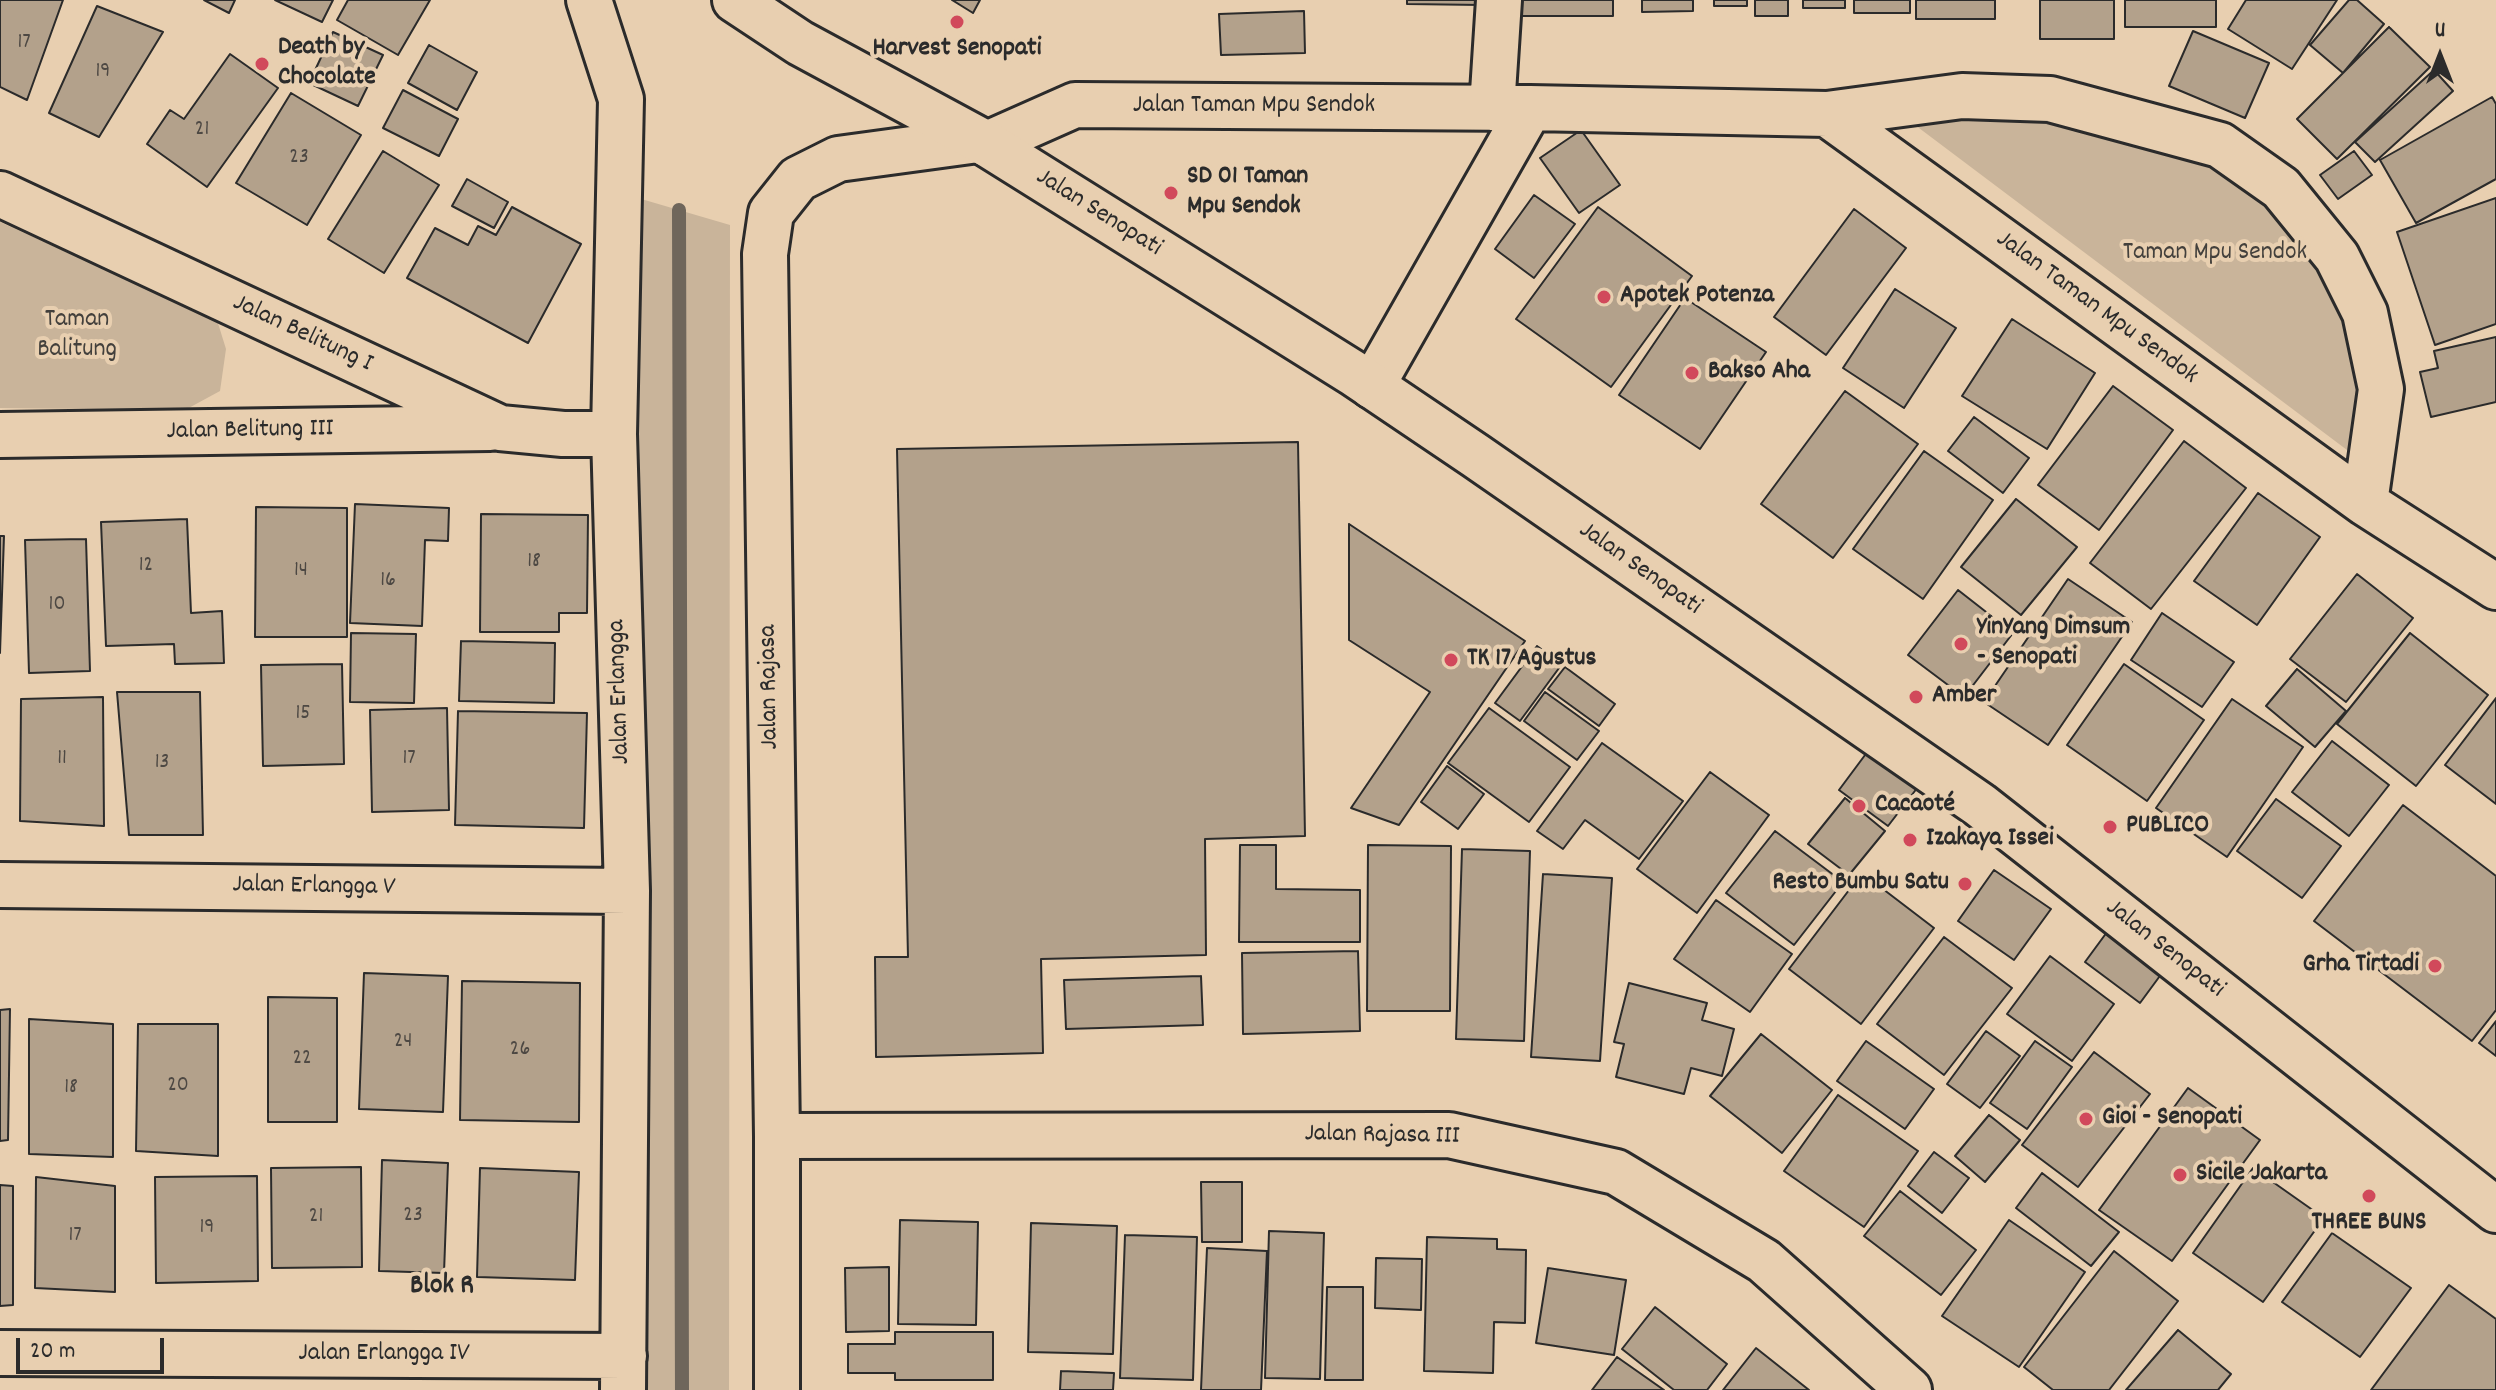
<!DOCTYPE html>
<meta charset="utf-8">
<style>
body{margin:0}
#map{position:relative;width:2496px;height:1390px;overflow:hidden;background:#e8cfb0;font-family:Dekko,sans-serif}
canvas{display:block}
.north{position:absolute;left:2400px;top:16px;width:80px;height:80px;-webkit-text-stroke:6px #e8cfb0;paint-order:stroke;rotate:0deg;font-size:22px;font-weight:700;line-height:32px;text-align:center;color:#2b2b2b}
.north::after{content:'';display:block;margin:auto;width:28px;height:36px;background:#2b2b2b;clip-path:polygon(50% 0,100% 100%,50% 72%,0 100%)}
.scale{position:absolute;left:16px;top:1338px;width:148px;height:36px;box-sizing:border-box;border:4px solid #2b2b2b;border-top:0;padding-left:10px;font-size:24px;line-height:28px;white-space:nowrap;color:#2b2b2b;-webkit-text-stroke:6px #e8cfb0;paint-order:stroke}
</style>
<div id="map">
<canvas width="2496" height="1390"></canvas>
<div class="north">U</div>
<div class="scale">20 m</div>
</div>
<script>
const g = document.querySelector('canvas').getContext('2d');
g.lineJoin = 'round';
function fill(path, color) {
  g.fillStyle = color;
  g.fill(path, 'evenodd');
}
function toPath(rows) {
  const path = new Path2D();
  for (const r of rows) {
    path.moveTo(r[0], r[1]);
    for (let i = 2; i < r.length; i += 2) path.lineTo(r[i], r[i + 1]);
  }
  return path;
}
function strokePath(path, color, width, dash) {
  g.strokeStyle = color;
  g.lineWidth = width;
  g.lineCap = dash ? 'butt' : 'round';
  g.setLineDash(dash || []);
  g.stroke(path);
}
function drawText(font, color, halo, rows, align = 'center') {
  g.font = font + ' Dekko,sans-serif';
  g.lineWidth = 8;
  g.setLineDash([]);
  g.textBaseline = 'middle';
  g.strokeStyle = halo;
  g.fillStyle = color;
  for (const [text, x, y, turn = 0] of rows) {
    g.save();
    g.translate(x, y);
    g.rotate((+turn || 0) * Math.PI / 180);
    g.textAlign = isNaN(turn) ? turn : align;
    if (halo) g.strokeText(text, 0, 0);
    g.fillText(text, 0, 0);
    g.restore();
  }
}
fill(toPath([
 [2045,113,2214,161,2277,202,2348,317,2372,396,2355,456,1911,122],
 [631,196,730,225,729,1390,633,1390],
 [0,222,217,320,226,349,220,391,185,410,0,408]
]), '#c9b49a');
strokePath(toPath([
 [679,210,682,1390]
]), '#6f665b', 14);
const building = toPath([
 [0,0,63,0,27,100,0,87,0,0],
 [204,0,235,0,229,13,204,0],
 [275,0,333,0,322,22,275,0],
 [348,0,430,0,398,55,337,20,348,0],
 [952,0,980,0,973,13,952,0],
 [1407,0,1482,0,1482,5,1407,4,1407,0],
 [1521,0,1613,0,1613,16,1521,16,1521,0],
 [1642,0,1693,0,1693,11,1642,12,1642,0],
 [1714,0,1747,0,1747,6,1714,6,1714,0],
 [1755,0,1788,0,1788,16,1755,16,1755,0],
 [1803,0,1845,0,1845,8,1803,8,1803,0],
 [1854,0,1910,0,1910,13,1854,13,1854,0],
 [1916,0,1995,0,1995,19,1916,19,1916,0],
 [2040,0,2114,0,2114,39,2040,39,2040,0],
 [2125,0,2216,0,2216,27,2125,27,2125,0],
 [2246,0,2337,0,2292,69,2228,29,2246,0],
 [2349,0,2357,0,2384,24,2343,73,2310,45,2349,0],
 [97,6,163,32,99,137,49,113,97,6],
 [1304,11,1305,53,1221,55,1219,14,1304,11],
 [2389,27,2430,67,2337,159,2297,119,2389,27],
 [2193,31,2269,63,2245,118,2169,86,2193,31],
 [333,32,383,55,358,106,309,83,333,32],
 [429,45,477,72,457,110,408,83,429,45],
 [230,54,278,88,207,187,147,144,170,110,184,119,230,54],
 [2434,70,2453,91,2375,162,2355,142,2434,70],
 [403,90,458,119,439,156,383,128,403,90],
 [291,93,361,135,307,225,236,183,291,93],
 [2492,97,2496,104,2496,179,2416,223,2380,160,2492,97],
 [1581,130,1620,185,1579,213,1540,158,1581,130],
 [383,151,439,185,384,273,328,239,383,151],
 [2354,151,2372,175,2338,199,2320,175,2354,151],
 [467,179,508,202,494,228,452,206,467,179],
 [1534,195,1575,224,1534,278,1495,249,1534,195],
 [2496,198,2496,324,2435,345,2397,232,2496,198],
 [512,207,581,244,528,343,407,278,435,228,468,245,478,226,496,235,512,207],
 [1598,207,1692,276,1611,387,1516,319,1598,207],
 [1854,209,1906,248,1826,355,1774,317,1854,209],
 [1895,289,1956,328,1904,408,1843,368,1895,289],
 [1685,298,1766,352,1700,449,1619,395,1685,298],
 [2012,319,2095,373,2047,449,1962,396,2012,319],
 [2496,337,2496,402,2431,417,2420,372,2438,368,2434,351,2496,337],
 [2113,386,2173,430,2099,530,2038,485,2113,386],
 [1845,391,1918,444,1833,558,1761,504,1845,391],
 [1974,417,2029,458,2003,493,1948,451,1974,417],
 [2184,441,2246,488,2151,609,2090,563,2184,441],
 [1298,442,1305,836,1205,839,1206,955,1041,959,1043,1053,876,1057,875,957,908,957,897,449,1298,442],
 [1924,451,1993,500,1923,599,1853,549,1924,451],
 [2258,493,2320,537,2257,625,2194,581,2258,493],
 [2016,499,2077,547,2021,615,1961,567,2016,499],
 [355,504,449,508,448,541,425,540,422,626,350,623,355,504],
 [256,507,347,508,347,637,255,637,256,507],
 [481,514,588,515,587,613,559,613,559,632,480,632,481,514],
 [187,519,191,613,222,611,224,663,175,664,174,644,106,646,101,522,187,519],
 [1349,524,1525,641,1399,825,1351,808,1430,692,1349,640,1349,524],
 [0,536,4,536,0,653,0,536],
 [86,539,90,671,29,673,25,540,86,539],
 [2357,574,2413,618,2346,702,2290,659,2357,574],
 [2068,579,2132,622,2048,745,1984,702,2068,579],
 [1958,590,2013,633,1964,697,1908,655,1958,590],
 [2162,613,2234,662,2202,707,2131,660,2162,613],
 [351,633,416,634,414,703,350,702,351,633],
 [2410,633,2488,695,2416,786,2337,724,2410,633],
 [461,641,555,643,554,703,459,701,461,641],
 [1537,646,1562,664,1520,721,1495,703,1537,646],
 [342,664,344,764,263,766,261,665,342,664],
 [2124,664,2204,720,2147,801,2067,745,2124,664],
 [1565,667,1615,704,1599,726,1548,689,1565,667],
 [2297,669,2346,711,2315,747,2266,706,2297,669],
 [117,692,200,692,203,835,129,835,117,692],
 [1545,692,1599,731,1577,760,1524,721,1545,692],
 [103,697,104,826,20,821,21,699,103,697],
 [2496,698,2496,804,2445,765,2496,698],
 [2232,699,2303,747,2227,857,2156,808,2232,699],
 [447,708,449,810,372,812,370,710,447,708],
 [1489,708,1570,767,1529,822,1448,763,1489,708],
 [458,711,587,713,584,828,455,825,458,711],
 [2332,741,2389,785,2349,836,2292,792,2332,741],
 [1602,743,1683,801,1639,859,1585,820,1563,849,1537,831,1602,743],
 [1871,747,1921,783,1888,826,1839,790,1871,747],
 [1447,766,1484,794,1458,829,1421,802,1447,766],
 [1710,772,1769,815,1697,913,1637,869,1710,772],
 [1845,798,1885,831,1849,875,1808,844,1845,798],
 [2276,799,2341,846,2302,898,2237,851,2276,799],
 [2403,805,2496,876,2496,1010,2472,1041,2314,921,2403,805],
 [1775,831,1843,882,1794,945,1726,893,1775,831],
 [1240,845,1276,845,1276,889,1360,890,1360,942,1239,942,1240,845],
 [1368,845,1451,846,1450,1011,1367,1011,1368,845],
 [1462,849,1530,851,1524,1041,1456,1039,1462,849],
 [1994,870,2051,909,2014,960,1958,921,1994,870],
 [1862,873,1934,928,1861,1024,1789,969,1862,873],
 [1543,874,1612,878,1600,1061,1531,1057,1543,874],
 [1716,900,1792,954,1750,1012,1674,959,1716,900],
 [2110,928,2165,969,2140,1003,2085,962,2110,928],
 [1944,937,2012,988,1944,1075,1877,1024,1944,937],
 [1358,951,1360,1031,1243,1034,1242,953,1358,951],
 [2050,956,2114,1004,2072,1061,2007,1014,2050,956],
 [364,973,448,976,443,1112,359,1109,364,973],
 [1201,976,1203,1025,1066,1029,1064,980,1201,976],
 [462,981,580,983,579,1122,460,1120,462,981],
 [1629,983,1707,1003,1702,1020,1734,1029,1722,1076,1691,1068,1684,1094,1616,1077,1624,1044,1614,1042,1629,983],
 [268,997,337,998,337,1122,268,1122,268,997],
 [10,1009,8,1140,0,1141,0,1010,10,1009],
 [29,1019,113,1024,113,1157,29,1154,29,1019],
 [2496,1021,2496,1056,2479,1043,2496,1021],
 [138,1024,218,1024,218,1156,136,1151,138,1024],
 [1986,1031,2020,1056,1980,1108,1947,1084,1986,1031],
 [1761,1034,1832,1090,1782,1153,1710,1096,1761,1034],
 [1866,1041,1934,1089,1905,1129,1837,1081,1866,1041],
 [2035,1041,2072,1067,2027,1129,1990,1103,2035,1041],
 [2094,1052,2150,1094,2078,1187,2022,1145,2094,1052],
 [2188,1088,2260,1140,2172,1261,2099,1210,2188,1088],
 [1838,1095,1918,1151,1864,1227,1784,1171,1838,1095],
 [1989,1115,2020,1140,1985,1182,1955,1156,1989,1115],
 [1934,1152,1969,1178,1942,1213,1908,1186,1934,1152],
 [382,1160,448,1163,444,1273,379,1271,382,1160],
 [361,1167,362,1267,272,1268,271,1168,361,1167],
 [480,1168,579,1172,575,1280,477,1277,480,1168],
 [2253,1168,2324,1218,2263,1302,2193,1253,2253,1168],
 [2042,1173,2119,1232,2091,1266,2016,1208,2042,1173],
 [257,1176,258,1281,156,1283,155,1177,257,1176],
 [36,1177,115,1186,115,1292,35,1288,36,1177],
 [1201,1182,1242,1182,1242,1242,1202,1242,1201,1182],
 [0,1185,13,1186,13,1305,0,1306,0,1185],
 [1900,1191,1976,1250,1941,1295,1864,1236,1900,1191],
 [900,1220,978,1222,976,1325,898,1324,900,1220],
 [2009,1220,2085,1272,2019,1367,1942,1316,2009,1220],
 [1031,1223,1117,1226,1113,1354,1028,1352,1031,1223],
 [1269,1231,1324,1233,1320,1379,1265,1378,1269,1231],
 [2332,1233,2411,1288,2360,1357,2282,1302,2332,1233],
 [1125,1235,1197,1237,1193,1380,1120,1378,1125,1235],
 [1427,1237,1497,1239,1497,1249,1526,1250,1525,1323,1494,1322,1493,1373,1424,1371,1427,1237],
 [1207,1248,1267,1251,1261,1390,1201,1390,1207,1248],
 [2114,1251,2178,1301,2109,1390,2053,1390,2024,1367,2114,1251],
 [1376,1258,1422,1259,1421,1310,1375,1308,1376,1258],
 [889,1267,889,1331,846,1332,845,1268,889,1267],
 [1548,1268,1626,1280,1614,1355,1536,1343,1548,1268],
 [2449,1285,2496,1319,2496,1390,2371,1390,2449,1285],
 [1327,1287,1363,1287,1363,1380,1325,1380,1327,1287],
 [1655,1307,1727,1364,1707,1390,1674,1390,1622,1349,1655,1307],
 [2178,1330,2231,1374,2218,1390,2126,1390,2178,1330],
 [895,1332,993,1332,993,1380,895,1380,895,1373,848,1373,848,1344,895,1344,895,1332],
 [1756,1348,1809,1390,1723,1390,1756,1348],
 [1617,1357,1664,1390,1592,1390,1617,1357],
 [1061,1371,1114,1373,1113,1390,1060,1390,1061,1371]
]);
fill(building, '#b3a18b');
strokePath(building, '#2b2b2b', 2);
const minor = toPath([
 [589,0,621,99,614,434,627,891,623,1390],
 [1492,108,1499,0],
 [1827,114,2365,503,2496,587],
 [987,144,1075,105,1530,108,1827,114,1962,96,2050,99,2220,145,2281,188,2337,257,2365,313,2381,389,2365,503],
 [0,194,500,428,563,434,614,434],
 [1372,386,1530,108],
 [0,435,490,428],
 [0,885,627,891],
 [777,1136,1449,1135,1616,1172,1764,1261,1909,1390],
 [0,1353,624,1356],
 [777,1390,777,1136,765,254,771,213,798,179,838,159,978,140]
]);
const secondary = toPath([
 [735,0,800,43,987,144,1353,373,1476,456,1980,805,2496,1210]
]);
strokePath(minor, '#2b2b2b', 50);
strokePath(secondary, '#2b2b2b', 50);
strokePath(minor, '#e8cfb0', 44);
strokePath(secondary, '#e8cfb0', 44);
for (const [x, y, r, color] of [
 [957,22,8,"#d1495b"],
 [262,64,8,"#d1495b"],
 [1171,193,8,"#d1495b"],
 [1604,297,8,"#d1495b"],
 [1692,373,8,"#d1495b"],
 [1961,644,8,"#d1495b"],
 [1451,660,8,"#d1495b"],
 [1916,697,8,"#d1495b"],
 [1859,806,8,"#d1495b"],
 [2110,827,8,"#d1495b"],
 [1910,840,8,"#d1495b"],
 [1965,884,8,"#d1495b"],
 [2435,966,8,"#d1495b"],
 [2086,1119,8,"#d1495b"],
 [2180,1175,8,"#d1495b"],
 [2369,1196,8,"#d1495b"]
]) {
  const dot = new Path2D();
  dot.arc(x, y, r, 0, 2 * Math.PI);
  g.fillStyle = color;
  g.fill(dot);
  strokePath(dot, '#e8cfb0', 3);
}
drawText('22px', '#4d4843', null, [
 ["17",24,44],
 ["19",103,73],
 ["21",202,131],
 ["23",299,159],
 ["18",534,563],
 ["12",146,567],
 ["14",301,572],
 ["16",388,582],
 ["10",57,606],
 ["15",303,715],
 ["11",62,760],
 ["17",409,760],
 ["13",162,764],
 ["24",403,1043],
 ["26",520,1051],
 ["22",302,1060],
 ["20",178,1087],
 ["18",71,1089],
 ["23",413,1217],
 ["21",316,1218],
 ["19",207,1229],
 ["17",75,1237]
]);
drawText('bold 26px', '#2b2b2b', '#e8cfb0', [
 ["Death by",278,49],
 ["Chocolate",278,79],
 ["Harvest Senopati",957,50,"center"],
 ["SD 01 Taman",1187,178],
 ["Mpu Sendok",1187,208],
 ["Apotek Potenza",1620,297],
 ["Bakso Aha",1708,373],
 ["YinYang Dimsum",1977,629],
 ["- Senopati",1977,659],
 ["TK 17 Agustus",1467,660],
 ["Amber",1932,697],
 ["Cacaoté",1875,806],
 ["PUBLICO",2126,827],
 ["Izakaya Issei",1926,840],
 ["Resto Bumbu Satu",1949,884,"right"],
 ["Grha Tirtadi",2419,966,"right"],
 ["Gioi - Senopati",2102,1119],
 ["Sicile Jakarta",2196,1175],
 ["THREE BUNS",2369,1224,"center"]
], 'left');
drawText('26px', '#2b2b2b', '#e8cfb0', [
 ["Jalan Taman Mpu Sendok",1254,107],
 ["Jalan Senopati",1098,214,32],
 ["Jalan Taman Mpu Sendok",2096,309,36],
 ["Jalan Belitung I",302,335,25],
 ["Jalan Belitung III",250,432,-1],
 ["Jalan Senopati",1639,570,35],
 ["Jalan Rajasa",771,687,-91],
 ["Jalan Erlangga",621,692,-92],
 ["Jalan Erlangga V",314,888,1],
 ["Jalan Senopati",2164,950,38],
 ["Jalan Rajasa III",1382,1137,1],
 ["Jalan Erlangga IV",384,1355]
]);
drawText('26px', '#43403c', '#e8cfb0', [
 ["Taman Mpu Sendok",2215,254],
 ["Taman",77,321],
 ["Balitung",77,351]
]);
drawText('bold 28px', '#2b2b2b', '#e8cfb0', [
 ["Blok R",442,1288]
]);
</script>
